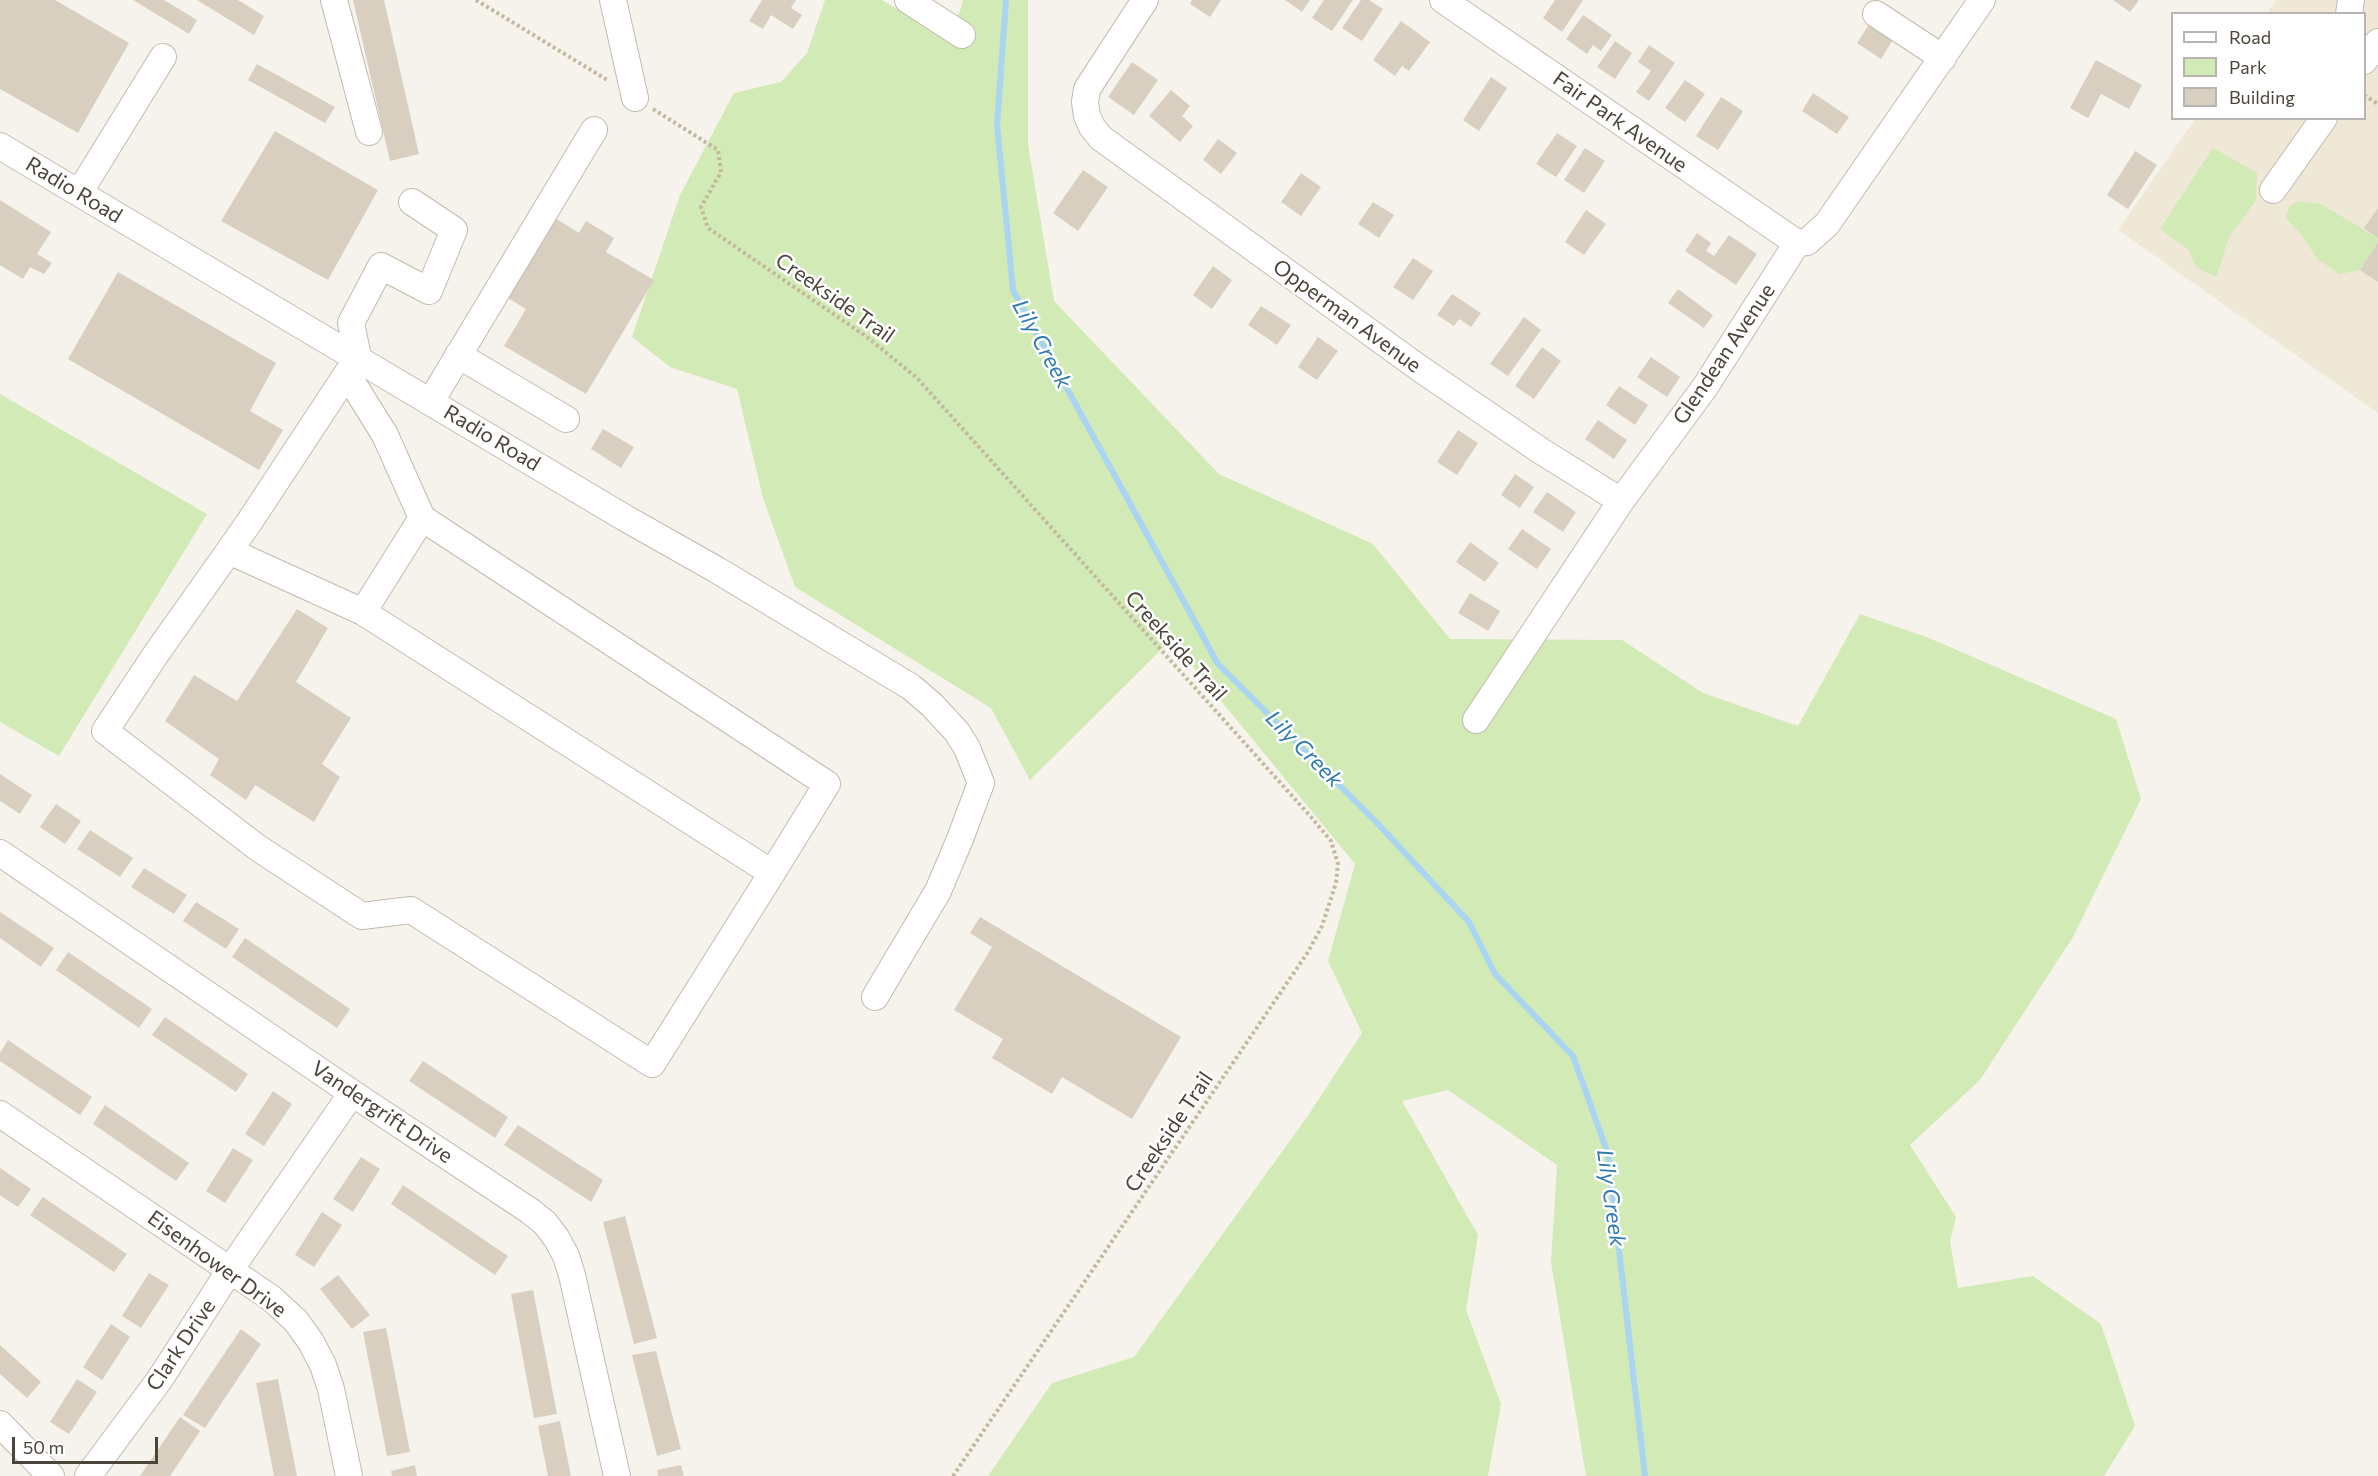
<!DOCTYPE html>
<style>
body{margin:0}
#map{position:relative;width:2378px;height:1476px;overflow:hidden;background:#f6f3ec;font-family:Commissioner,sans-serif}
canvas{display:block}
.legend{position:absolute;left:2171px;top:12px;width:195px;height:108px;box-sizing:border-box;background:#fff;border:2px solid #b7b4b0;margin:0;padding:8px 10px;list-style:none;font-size:18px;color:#4b4439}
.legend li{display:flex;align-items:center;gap:12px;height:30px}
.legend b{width:30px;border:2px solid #b7b4b0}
.scale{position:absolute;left:12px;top:1437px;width:146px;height:27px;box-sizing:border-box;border:3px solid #4b4439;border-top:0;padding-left:8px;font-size:18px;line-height:21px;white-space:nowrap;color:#4b4439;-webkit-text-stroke:4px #fff;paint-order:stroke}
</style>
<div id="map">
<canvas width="2378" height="1476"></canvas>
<ul class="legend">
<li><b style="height:8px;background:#fff"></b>Road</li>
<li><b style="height:16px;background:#d2eab5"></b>Park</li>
<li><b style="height:16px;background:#d8cfc1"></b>Building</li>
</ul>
<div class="scale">50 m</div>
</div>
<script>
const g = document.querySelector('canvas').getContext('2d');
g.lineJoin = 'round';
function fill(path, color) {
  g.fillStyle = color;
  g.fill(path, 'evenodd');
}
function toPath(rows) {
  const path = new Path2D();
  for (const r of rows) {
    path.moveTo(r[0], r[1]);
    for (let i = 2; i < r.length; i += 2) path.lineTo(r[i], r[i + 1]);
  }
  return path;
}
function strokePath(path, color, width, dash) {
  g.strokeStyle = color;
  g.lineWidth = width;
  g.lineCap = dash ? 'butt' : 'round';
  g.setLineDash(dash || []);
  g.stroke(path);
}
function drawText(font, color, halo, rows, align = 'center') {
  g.font = font + ' Commissioner,sans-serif';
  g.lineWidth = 5;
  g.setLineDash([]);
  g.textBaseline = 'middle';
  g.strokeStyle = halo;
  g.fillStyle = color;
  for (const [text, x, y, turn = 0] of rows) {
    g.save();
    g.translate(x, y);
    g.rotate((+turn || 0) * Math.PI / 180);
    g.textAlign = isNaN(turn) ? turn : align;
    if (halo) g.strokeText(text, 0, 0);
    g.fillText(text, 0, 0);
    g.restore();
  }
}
fill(toPath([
 [2276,0,2378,0,2378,413,2118,230,2195,119,2364,118,2364,14,2267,13]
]), '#efe8d6');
fill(toPath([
 [825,0,882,0,943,36,960,11,963,0,1028,0,1028,144,1054,301,1219,474,1373,544,1450,639,1622,640,1703,693,1798,726,1860,614,1929,638,2116,719,2141,799,2073,937,1980,1080,1910,1145,1956,1217,1950,1241,1958,1288,2033,1276,2101,1324,2135,1426,2104,1476,1586,1476,1551,1262,1557,1165,1448,1090,1402,1101,1478,1235,1466,1310,1501,1404,1488,1476,988,1476,1052,1383,1134,1357,1307,1117,1362,1033,1328,961,1355,864,1171,640,1030,780,991,708,795,587,763,498,737,389,670,367,632,337,680,195,734,93,781,82,807,53],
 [2213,148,2257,173,2256,200,2229,237,2216,277,2196,267,2189,250,2160,229],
 [2299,201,2321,204,2378,238,2378,243,2360,270,2339,274,2317,258,2300,233,2285,217,2290,206],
 [0,394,207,514,59,756,0,722]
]), '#d2eab5');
strokePath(toPath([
 [1006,0,997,125,1013,290,1218,664,1378,824,1469,922,1495,974,1573,1056,1608,1154,1645,1476]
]), '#a9d4f2', 6);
fill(toPath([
 [0,0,55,0,129,43,78,133,0,89],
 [133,0,164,0,197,20,189,34],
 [197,0,238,0,264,16,254,35],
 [353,0,384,0,419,154,390,161],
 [762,0,796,0,791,8,802,15,793,29,771,15,763,29,749,21],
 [1192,0,1221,0,1210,17,1190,4],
 [1285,0,1310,0,1302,12],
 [1324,0,1353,0,1332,31,1312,18],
 [1361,0,1369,0,1383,9,1362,41,1342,28],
 [1555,0,1583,0,1562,32,1543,18],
 [2113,0,2139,0,2130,12],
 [1583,15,1612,35,1601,51,1593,45,1587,54,1566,39],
 [1401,21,1430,42,1409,71,1402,66,1395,76,1373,60],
 [1870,23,1894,38,1881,59,1857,43],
 [1615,41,1632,53,1615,79,1597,67],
 [1649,45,1675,63,1649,101,1636,92,1651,71,1638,62],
 [2096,60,2142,85,2129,109,2101,94,2088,118,2070,108],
 [1132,62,1158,80,1134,115,1108,97],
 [257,64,335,107,325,123,248,80],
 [1491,77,1507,88,1479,131,1463,120],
 [1685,80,1705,94,1685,122,1665,108],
 [1171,90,1190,106,1182,116,1193,126,1180,142,1149,116],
 [1813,93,1849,117,1837,134,1802,111],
 [1721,97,1743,111,1718,150,1696,136],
 [275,131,378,190,328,280,221,221],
 [1557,133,1577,146,1556,177,1536,164],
 [1218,139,1237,153,1221,174,1203,160],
 [1585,148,1605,161,1584,193,1564,180],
 [2135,151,2157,165,2128,209,2107,195],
 [1083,170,1108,187,1078,231,1053,213],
 [1301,173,1321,187,1301,216,1281,202],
 [0,200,51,232,37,254,52,263,44,274,30,267,23,279,0,265],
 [1373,202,1394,215,1379,238,1358,224],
 [2378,208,2378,238,2364,228],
 [1586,210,1606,224,1584,255,1565,242],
 [555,218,579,233,586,221,614,238,606,252,654,280,586,394,504,346,526,309,508,298],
 [1697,233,1711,243,1706,251,1714,256,1729,235,1757,254,1736,285,1685,251],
 [2378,243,2378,282,2360,270],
 [1413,258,1433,271,1413,300,1393,287],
 [1213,266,1232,280,1212,309,1193,295],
 [118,272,276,363,250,411,283,430,259,470,68,359],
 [1678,289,1713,315,1704,328,1668,303],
 [1452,294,1481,313,1471,327,1459,319,1454,326,1437,315],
 [1261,306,1291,325,1277,345,1248,325],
 [1524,317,1541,330,1508,376,1490,364],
 [1318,337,1338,351,1317,380,1298,367],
 [1542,347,1561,361,1534,399,1515,386],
 [1651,357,1680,377,1667,397,1637,377],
 [1619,386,1648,405,1635,425,1606,405],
 [1598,420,1627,440,1614,459,1585,439],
 [603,429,634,447,621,468,591,449],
 [1458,430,1478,443,1457,475,1437,462],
 [1515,474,1534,487,1520,508,1501,495],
 [1547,492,1576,512,1563,532,1533,512],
 [1522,529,1551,549,1537,569,1508,549],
 [1470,542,1499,563,1485,582,1456,562],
 [1470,593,1500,611,1488,631,1458,613],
 [297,609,328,628,296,682,351,718,322,764,340,777,314,822,255,785,246,800,210,775,219,759,165,721,194,675,237,701],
 [0,774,32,795,20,814,0,801],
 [56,804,81,821,65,844,40,827],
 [90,830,133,858,120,877,77,849],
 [144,868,187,895,174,914,131,887],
 [196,902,239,929,226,949,183,921],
 [0,912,54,948,41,967,0,938],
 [980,917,1181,1037,1132,1119,1062,1077,1052,1094,992,1058,1003,1039,954,1010,992,947,970,933],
 [245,938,350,1009,337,1028,232,957],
 [68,952,152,1009,139,1028,56,970],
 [165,1017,248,1074,236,1092,152,1035],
 [8,1040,92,1097,80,1115,0,1061,0,1053],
 [423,1061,508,1117,495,1138,409,1081],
 [273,1091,292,1104,264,1146,245,1134],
 [105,1105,189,1163,176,1181,93,1124],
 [518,1125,603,1180,591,1202,504,1145],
 [233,1148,253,1160,225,1203,206,1191],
 [361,1157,380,1169,353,1212,333,1199],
 [0,1168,31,1189,18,1207,0,1195],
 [403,1185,508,1256,495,1275,391,1204],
 [43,1197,127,1254,114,1272,30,1215],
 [322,1212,342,1225,314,1267,295,1255],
 [625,1216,657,1338,634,1344,603,1222],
 [149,1273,169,1285,141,1328,122,1316],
 [338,1275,370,1315,352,1329,320,1289],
 [533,1290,557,1414,534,1418,511,1294],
 [111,1324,130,1337,102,1380,83,1367],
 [386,1328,410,1452,387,1456,363,1332],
 [241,1329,261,1344,205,1428,183,1415],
 [0,1345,41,1382,27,1398,0,1374],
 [656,1351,681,1449,657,1456,632,1355],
 [77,1379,97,1392,69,1434,50,1422],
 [278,1379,297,1476,274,1476,256,1383],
 [180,1417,200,1431,170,1476,140,1476],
 [560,1421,571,1476,548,1476,538,1426],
 [415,1465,417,1476,392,1476,391,1471],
 [681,1465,684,1476,658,1476,657,1470]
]), '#d8cfc1');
const minor = toPath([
 [334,0,369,132],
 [613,0,635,98],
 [908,0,962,35],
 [1145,0,1087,89,1085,102,1087,116,1092,127,1101,138,1422,370,1541,451,1621,501],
 [1443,0,1797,243],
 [1876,14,1943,58],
 [2349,14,2351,0],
 [2364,61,2378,42],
 [0,146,625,518,717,570,911,687,932,705,957,732,967,748,981,783,960,839,938,891,875,997],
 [2273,190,2324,118],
 [79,193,163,57],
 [1797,243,1807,242,1827,224,1982,0],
 [458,355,566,419],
 [347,374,385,435,422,518,363,612],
 [431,401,594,130],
 [422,518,827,784,772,873],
 [229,551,363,612,772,873,652,1064,411,910,362,916,258,848,105,731,156,654,229,551,250,521,358,357,351,323,381,266,429,291,454,230,412,202],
 [1476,720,1621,501,1705,387,1797,243],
 [0,853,352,1093,530,1211,545,1223,557,1239,566,1256,572,1275,617,1476],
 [0,1114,271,1298,296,1321,311,1342,323,1365,331,1389,349,1476],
 [0,1424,51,1476],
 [88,1476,160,1379,230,1270,352,1093]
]);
strokePath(minor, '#c2bbae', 28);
strokePath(toPath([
 [476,0,609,81],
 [2364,95,2378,104],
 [653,109,718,150,721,172,701,207,708,228,867,337,917,378,1311,817,1331,841,1338,864,1336,883,1322,926,1308,952,953,1476]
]), '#c4b79f', 4, [3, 3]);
strokePath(minor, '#fff', 26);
drawText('21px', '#4b4439', '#fff', [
 ["Fair Park Avenue",1620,122,35],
 ["Radio Road",74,190,31],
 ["Creekside Trail",835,298,35],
 ["Opperman Avenue",1347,316,36],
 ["Glendean Avenue",1724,354,-56],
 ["Radio Road",492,438,31],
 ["Creekside Trail",1176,646,48],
 ["Vandergrift Drive",382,1112,34],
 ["Creekside Trail",1169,1132,-56],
 ["Eisenhower Drive",217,1264,36],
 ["Clark Drive",181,1345,-56]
]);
drawText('italic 22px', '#2e7ab2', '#fff', [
 ["Lily Creek",1042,344,61],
 ["Lily Creek",1304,749,45],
 ["Lily Creek",1611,1198,82]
]);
</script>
